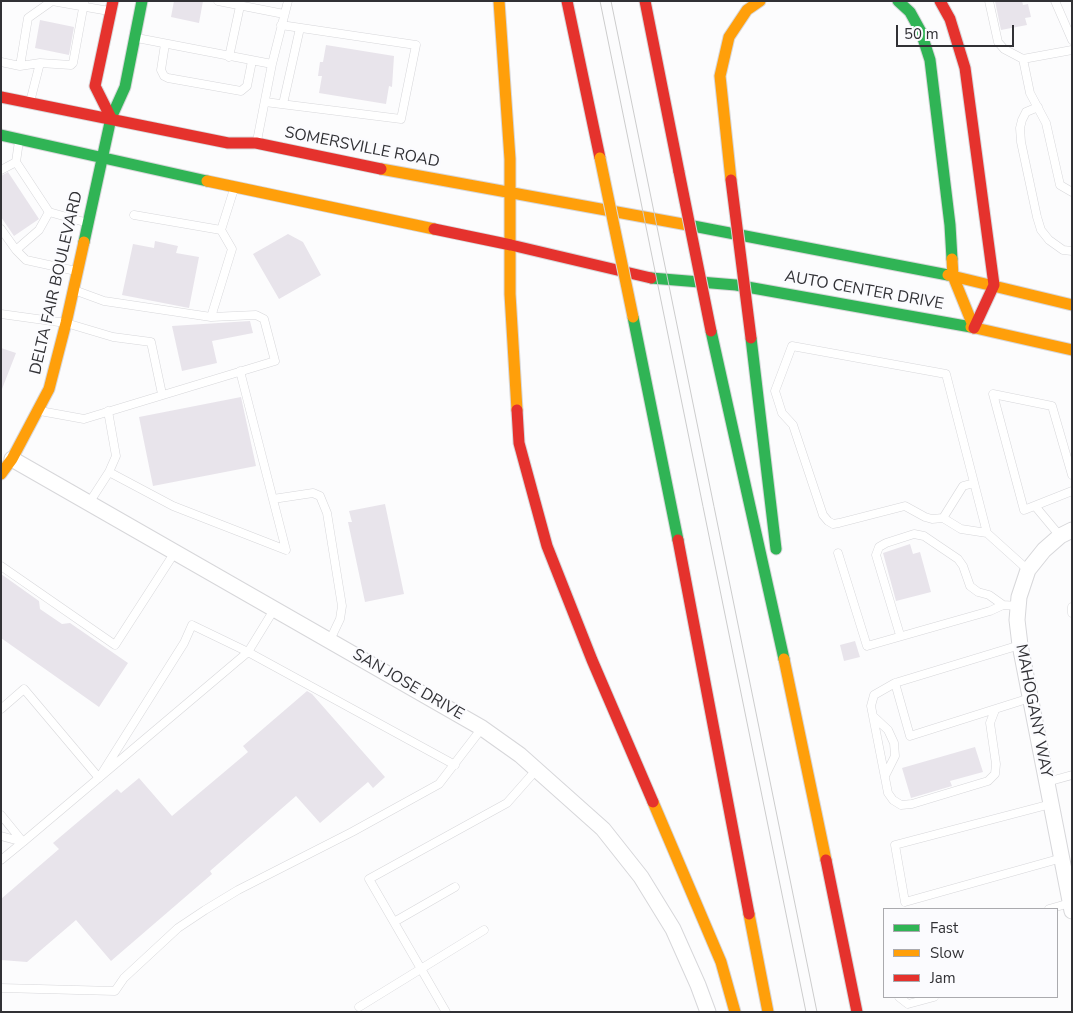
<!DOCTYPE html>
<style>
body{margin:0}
#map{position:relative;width:1073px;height:1013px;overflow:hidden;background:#fcfcfd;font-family:"Nunito Sans",sans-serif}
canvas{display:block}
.frame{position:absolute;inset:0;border:2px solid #313135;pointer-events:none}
.legend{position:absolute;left:883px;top:908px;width:175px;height:90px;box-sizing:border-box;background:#fbfbfe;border:1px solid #aaaaae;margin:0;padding:6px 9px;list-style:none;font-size:15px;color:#313135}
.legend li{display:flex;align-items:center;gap:10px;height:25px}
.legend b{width:25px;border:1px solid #aaaaae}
.scale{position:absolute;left:896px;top:25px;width:118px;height:22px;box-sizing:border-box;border:2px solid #313135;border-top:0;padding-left:6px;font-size:15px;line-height:18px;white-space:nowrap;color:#313135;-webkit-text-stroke:4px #fbfbfe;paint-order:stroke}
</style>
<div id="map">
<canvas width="1073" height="1013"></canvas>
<div class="frame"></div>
<ul class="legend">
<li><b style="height:6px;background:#30b455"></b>Fast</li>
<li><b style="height:6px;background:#ff9f0a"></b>Slow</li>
<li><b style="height:6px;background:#e5322d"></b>Jam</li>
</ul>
<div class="scale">50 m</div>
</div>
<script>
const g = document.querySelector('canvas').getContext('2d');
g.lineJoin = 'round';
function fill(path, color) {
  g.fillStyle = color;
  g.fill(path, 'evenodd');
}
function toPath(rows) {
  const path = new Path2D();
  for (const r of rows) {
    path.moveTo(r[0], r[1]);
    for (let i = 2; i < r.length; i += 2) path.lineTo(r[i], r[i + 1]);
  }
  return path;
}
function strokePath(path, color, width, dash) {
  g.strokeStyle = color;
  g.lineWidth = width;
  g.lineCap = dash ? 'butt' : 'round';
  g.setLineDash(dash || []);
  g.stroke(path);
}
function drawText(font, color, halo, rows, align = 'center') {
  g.font = font + ' "Nunito Sans",sans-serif';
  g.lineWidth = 4.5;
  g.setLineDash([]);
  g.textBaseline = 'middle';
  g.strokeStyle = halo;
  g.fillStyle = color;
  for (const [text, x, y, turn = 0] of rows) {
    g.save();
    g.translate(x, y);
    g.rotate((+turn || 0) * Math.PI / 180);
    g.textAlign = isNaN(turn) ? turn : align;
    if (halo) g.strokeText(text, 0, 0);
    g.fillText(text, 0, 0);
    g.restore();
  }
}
fill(toPath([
 [174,1,203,1,199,23,171,17],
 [995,1,1022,1,1023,5,1028,4,1031,17,1025,18,1027,25,1001,30],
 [40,20,74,27,69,55,35,48],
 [326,45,394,56,392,87,389,86,386,104,319,93,322,76,318,76,320,62,323,62],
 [8,172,39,219,14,236,1,217,1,176],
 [288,234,303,242,321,275,279,299,253,254],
 [155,241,178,246,176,253,199,257,189,308,122,295,133,244,154,248],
 [250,321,253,333,212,341,217,363,182,371,172,326],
 [1,348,16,353,2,389,1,388],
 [241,397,256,466,153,486,139,417],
 [385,504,404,594,365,602,348,522,352,522,349,511],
 [910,544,913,554,920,552,931,592,896,601,883,553],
 [1,574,39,601,40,609,62,624,70,623,128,663,99,707,1,638],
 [855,641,860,657,844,661,840,645],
 [307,691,312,694,385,777,373,788,368,782,320,823,296,796,210,871,212,874,111,961,76,920,27,962,1,960,1,899,59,849,53,843,117,789,121,793,139,778,172,816,248,752,243,746],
 [975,747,983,772,950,781,952,786,911,798,902,768]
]), '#e8e4eb');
const lane = toPath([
 [218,1,284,14],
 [989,1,998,42,1004,49,1023,59],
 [1055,1,1072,40],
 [137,38,272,64],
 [165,44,161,70,164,76,168,78,241,91,247,86,252,61],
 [1072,50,1023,59,1030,93,1046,123,1060,185,1072,192],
 [229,57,240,6],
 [1,62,20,66],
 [40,63,71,65,73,63,84,3],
 [30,102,40,63,20,66,28,18,52,1,109,11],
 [265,102,401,119,416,45,281,25],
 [283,104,300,28],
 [1038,107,1026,112,1022,120,1020,128,1021,142,1037,217,1041,230,1049,240,1063,250,1072,251],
 [19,141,16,162,49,212,88,223],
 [257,141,272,64,288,1],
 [1,170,16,162],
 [134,215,221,230,234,189],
 [1,229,16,250,26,260,76,271],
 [16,250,39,230,49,212],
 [74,290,104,301,211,317,232,249,221,230],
 [1,314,66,323,113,337,151,342,162,394],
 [40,411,84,419,275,361,264,319,256,315,211,317],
 [108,411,116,456,109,472,173,506,286,550,240,371],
 [1072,475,1052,406,993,394,1024,510,1072,491],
 [273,499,313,493,320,496,327,513,342,606,340,619,330,640],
 [89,503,109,472],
 [1035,506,1060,536],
 [943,518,963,486,974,483],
 [987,533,946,374,792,346,775,391,782,413,793,425,823,515,828,521,833,524,839,523,905,506,925,517,932,519,943,518,961,529,987,533,1028,570],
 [838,553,867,646,990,611,1003,605,1018,606],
 [1,566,115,645,175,552],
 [1072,607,1072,613],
 [900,635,876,555,879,547,886,543,914,534,924,536,958,559,963,566,970,586,978,592,989,595,1003,605],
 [1020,645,895,683,910,736,1030,698],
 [895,683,874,695,871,706,888,793,893,800,901,805,912,804,988,781,995,774,996,764,990,723,995,710],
 [1,709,24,689,99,778,184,643,192,625,248,652,455,765],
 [874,717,888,730,894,743,895,756,885,776],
 [1047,782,1072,775],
 [1051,804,895,845,905,902,1062,858],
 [1,815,23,842,248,652,275,608],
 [1,836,23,842,1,860],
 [1049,909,1070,903],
 [394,922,455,887],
 [1,988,115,991,124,978,178,928,205,910,238,890,352,832,439,784,482,728],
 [899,997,908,1004,934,997],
 [359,1007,484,930],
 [446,1012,369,879,507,803,537,769]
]);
const street = toPath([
 [12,459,482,728,520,755,603,829,641,877,673,929,698,985,708,1012],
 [1072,530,1060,536,1044,550,1028,570,1019,597,1017,620,1020,645,1072,911]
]);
const fast = toPath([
 [898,1,910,12,921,32,930,60,950,225,952,259],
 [1,135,207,181],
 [688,225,948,275],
 [84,242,111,118,125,87,142,1],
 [651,278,736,285,971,327],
 [633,317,678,540],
 [711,331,784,659],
 [751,338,776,549]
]);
const slow = toPath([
 [499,1,510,159,510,294,517,410],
 [381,169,688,225],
 [731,180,720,76,729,37,747,10,760,1],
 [207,181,434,229],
 [952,259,953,276,974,328],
 [948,275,1072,305],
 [971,327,1072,350],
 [1,474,12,459,49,389,66,323,84,242],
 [784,659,826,860],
 [653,802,721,962,735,1012],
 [749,914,768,1012]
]);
const jam = toPath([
 [567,1,600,158],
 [645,1,679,172],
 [940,1,950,19,965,68,994,285,974,328],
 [1,97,228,143,256,143,381,169],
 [111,118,95,86,113,1],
 [434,229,511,245,651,278],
 [517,410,519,443,547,546,592,660,653,802],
 [678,540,749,914],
 [826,860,857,1012]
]);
strokePath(lane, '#d7d7da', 9);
strokePath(street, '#d7d7da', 17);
strokePath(fast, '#d7d7da', 13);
strokePath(slow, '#d7d7da', 13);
strokePath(jam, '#d7d7da', 13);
strokePath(lane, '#fff', 8);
strokePath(street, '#fff', 15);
strokePath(fast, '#30b455', 11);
strokePath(slow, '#ff9f0a', 11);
strokePath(jam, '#e5322d', 11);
strokePath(toPath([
 [600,1,806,1012],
 [611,1,817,1012]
]), '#ccc', 1);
const slowBridge = toPath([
 [600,158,633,317]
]);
const jamBridge = toPath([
 [679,172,711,331],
 [731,180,751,338]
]);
strokePath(slowBridge, '#d9d9da', 13, []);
strokePath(jamBridge, '#d9d9da', 13, []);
strokePath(slowBridge, '#ff9f0a', 11);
strokePath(jamBridge, '#e5322d', 11);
drawText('16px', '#313135', '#fbfbfe', [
 ["SOMERSVILLE ROAD",362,148,11],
 ["DELTA FAIR BOULEVARD",57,283,-77],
 ["AUTO CENTER DRIVE",864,291,10],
 ["SAN JOSE DRIVE",408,685,30],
 ["MAHOGANY WAY",1033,711,79]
]);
</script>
